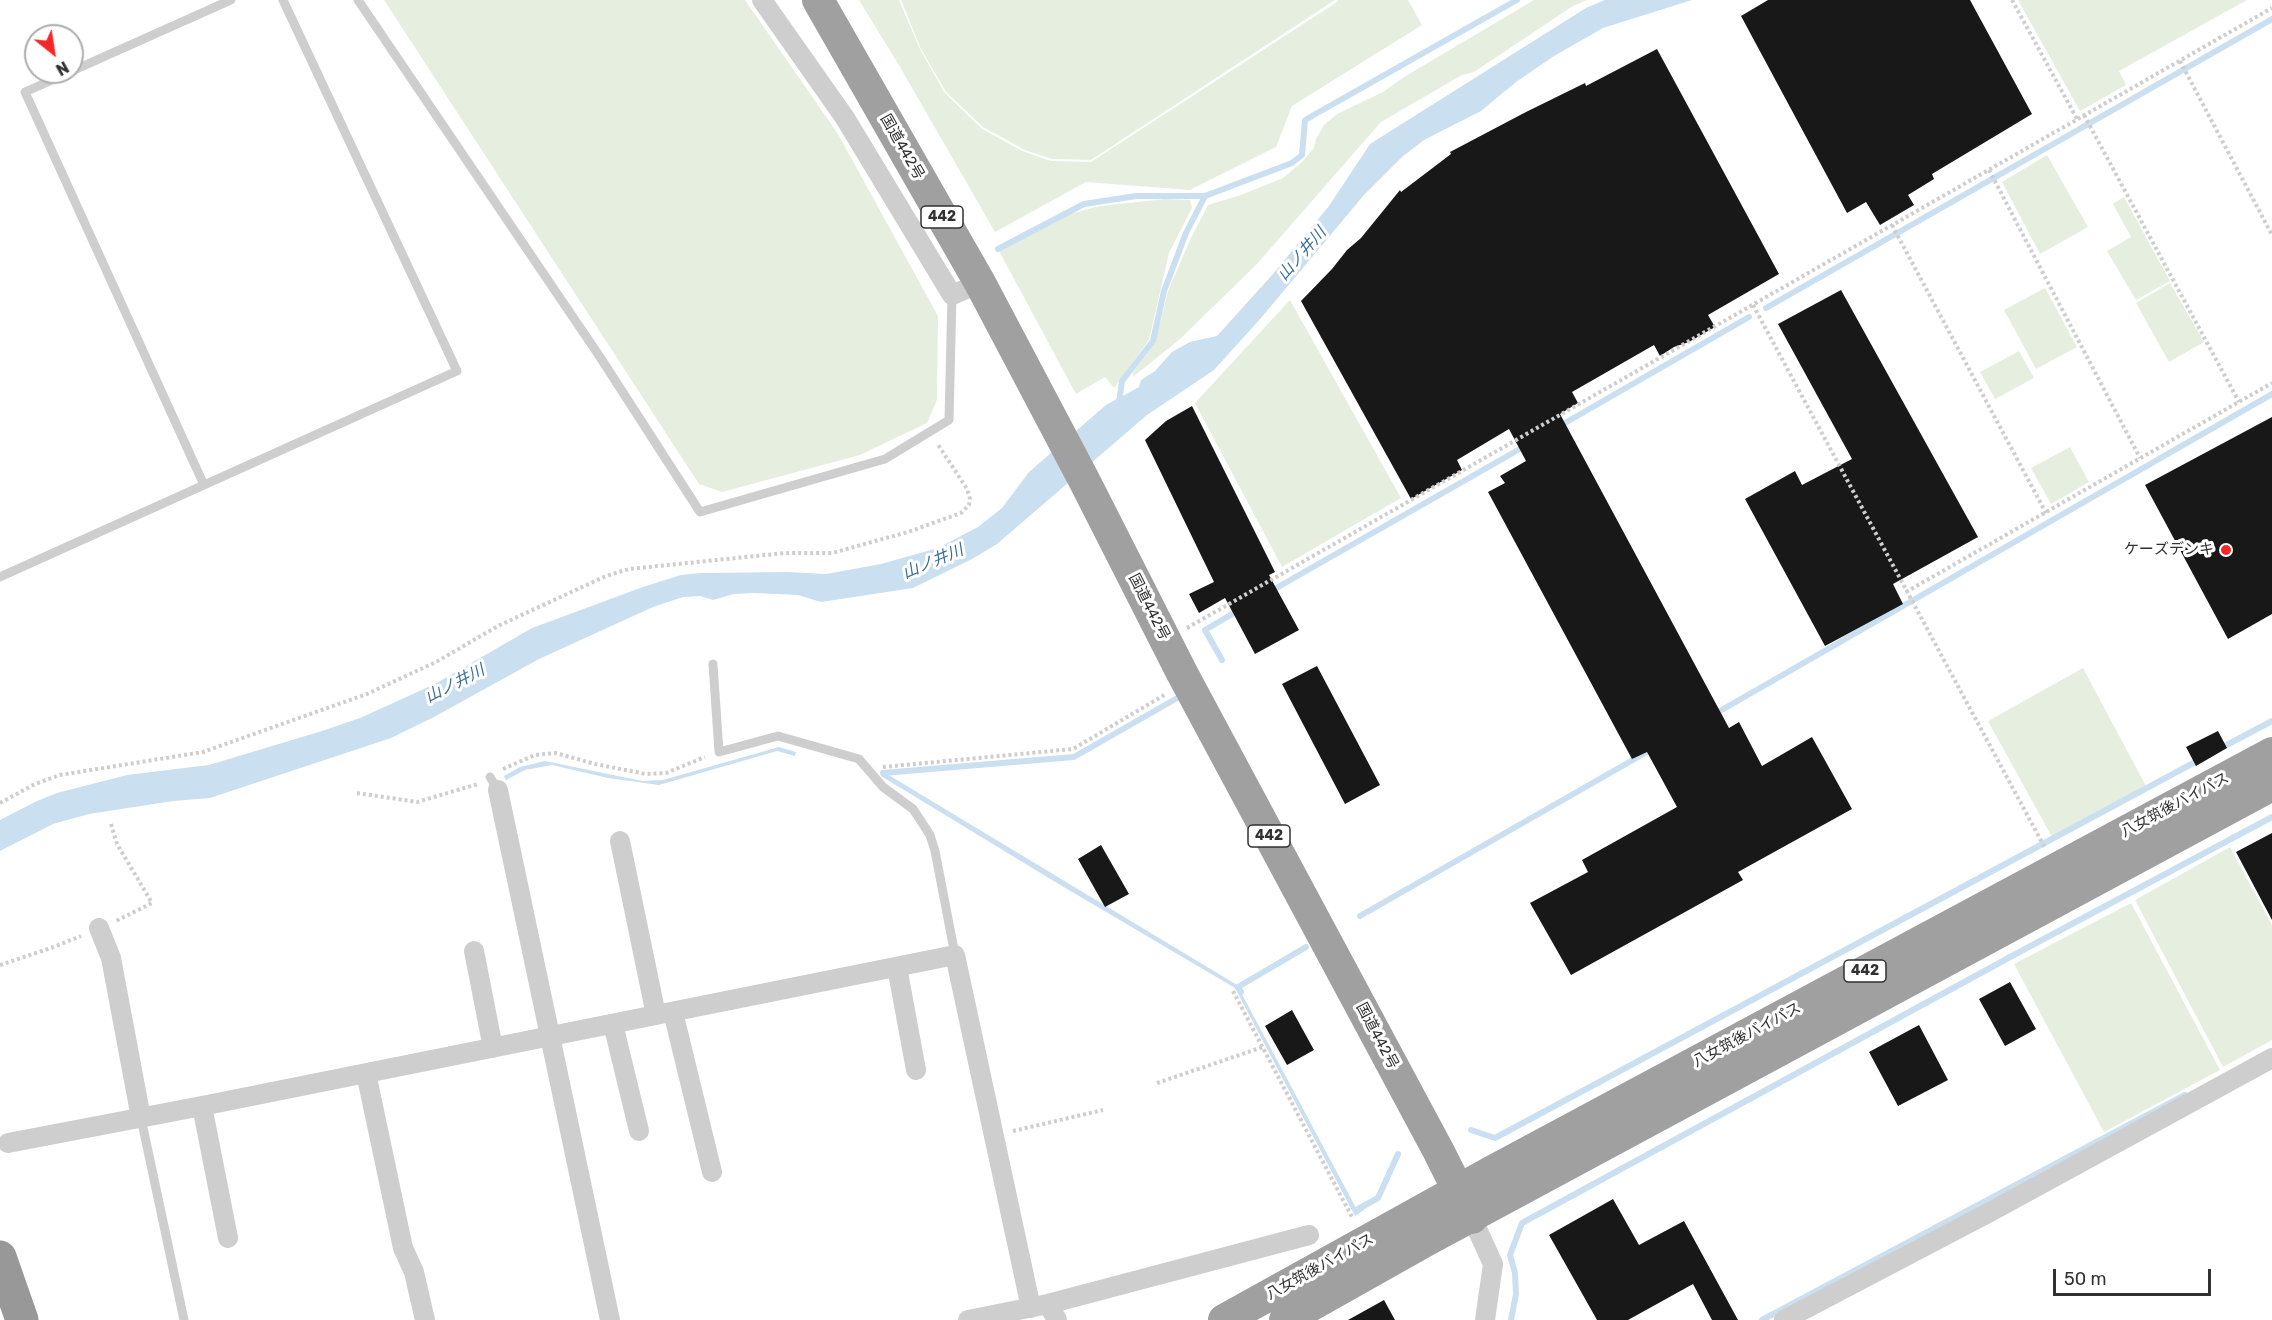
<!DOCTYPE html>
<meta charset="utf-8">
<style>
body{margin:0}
#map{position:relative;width:2272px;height:1320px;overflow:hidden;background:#fff;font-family:Rubik,sans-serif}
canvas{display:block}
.north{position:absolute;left:24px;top:24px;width:60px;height:60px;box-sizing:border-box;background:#fff;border:2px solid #adadad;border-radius:50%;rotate:150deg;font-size:16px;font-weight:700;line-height:24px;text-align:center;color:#313131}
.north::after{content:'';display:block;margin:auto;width:21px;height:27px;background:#f42829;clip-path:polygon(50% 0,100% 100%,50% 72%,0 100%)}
.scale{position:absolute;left:2053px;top:1269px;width:158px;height:27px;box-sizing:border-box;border:3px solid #313131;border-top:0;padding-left:8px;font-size:18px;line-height:21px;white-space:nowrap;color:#313131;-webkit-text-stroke:4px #fff;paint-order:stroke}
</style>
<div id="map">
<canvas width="2272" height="1320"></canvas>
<div class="north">N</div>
<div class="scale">50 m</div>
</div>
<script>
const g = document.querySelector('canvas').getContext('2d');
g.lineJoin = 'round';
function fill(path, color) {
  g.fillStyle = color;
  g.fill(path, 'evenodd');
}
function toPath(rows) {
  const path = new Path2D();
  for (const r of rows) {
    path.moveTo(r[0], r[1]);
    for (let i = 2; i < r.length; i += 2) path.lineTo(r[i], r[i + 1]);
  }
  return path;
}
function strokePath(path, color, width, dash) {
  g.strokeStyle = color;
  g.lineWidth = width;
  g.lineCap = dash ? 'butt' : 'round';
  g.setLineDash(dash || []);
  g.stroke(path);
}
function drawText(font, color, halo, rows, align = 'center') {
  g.font = font + ' Rubik,"Noto Sans JP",sans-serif';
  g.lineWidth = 6;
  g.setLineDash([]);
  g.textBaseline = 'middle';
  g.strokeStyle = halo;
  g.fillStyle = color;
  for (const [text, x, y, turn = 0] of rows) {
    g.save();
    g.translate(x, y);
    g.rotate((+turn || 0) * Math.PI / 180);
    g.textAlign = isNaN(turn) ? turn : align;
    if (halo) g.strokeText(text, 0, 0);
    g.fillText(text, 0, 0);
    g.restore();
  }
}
fill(toPath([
 [384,0,745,0,838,134,938,316,937,400,927,423,860,455,722,492,699,484],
 [859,0,899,0,920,49,944,92,982,129,1022,151,1051,161,1091,162,1337,2,1338,0,1408,0,1422,25,1292,106,1276,147,1190,190,1086,182,995,232,900,67],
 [901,0,1335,0,1091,160,1052,159,1025,150,983,127,946,92,921,49],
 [1534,0,1587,0,1573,6,1474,72,1462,75,1381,122,1256,265,1180,339,1133,377,1133,372,1155,343,1168,291,1189,242,1208,205,1241,195,1283,178,1302,162,1314,148,1316,139,1324,125,1337,114,1383,92,1404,77],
 [2018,0,2247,0,2119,71,2126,85,2080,111],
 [2047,155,2088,227,2040,254,2002,182],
 [2124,197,2170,281,2136,300,2107,251,2131,237,2113,204],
 [1165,199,1190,200,1192,208,1169,253,1149,340,1114,388,1105,377,1076,394,999,251,1069,214,1100,206],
 [2170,283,2204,342,2169,362,2136,303],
 [2045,288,2077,347,2036,369,2004,310],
 [1290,300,1401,498,1282,567,1195,403],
 [2019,351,2034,378,1995,399,1980,372],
 [2070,447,2089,482,2051,504,2031,468],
 [2083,668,2146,786,2052,837,1988,721],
 [2230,847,2272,925,2272,1040,2223,1067,2135,900],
 [2131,903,2220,1070,2104,1132,2014,964]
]), '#e6efdf');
fill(toPath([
 [1605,0,1692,0,1603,28,1554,56,1516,82,1481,111,1424,140,1402,157,1364,195,1261,318,1214,370,1147,415,997,544,972,559,913,588,821,602,798,595,753,593,734,594,713,600,700,596,683,597,653,607,539,659,434,717,391,738,210,798,173,801,89,814,53,824,0,851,0,820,37,801,57,793,127,775,209,765,322,731,360,718,435,684,532,628,643,587,681,575,701,573,788,572,826,574,881,564,938,548,978,527,1002,508,1029,472,1106,405,1139,387,1141,380,1155,371,1172,352,1190,342,1217,336,1273,274,1329,206,1370,144,1586,8],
 [779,747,796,752,795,756,777,751,659,785,608,778,552,765,525,770,506,780,504,776,520,767,545,761,642,781,663,780],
 [882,771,1237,985,1356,1208,1363,1207,1364,1210,1355,1216,1235,988,1057,883,881,776]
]), '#cadff0');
strokePath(toPath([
 [998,249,1084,204,1136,196,1205,196,1292,163,1302,155,1305,120,1517,0],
 [1766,308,2272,19],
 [1119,403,1122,381,1153,341,1164,291,1186,233,1205,196],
 [1558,427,1749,317],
 [1271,591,1525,446],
 [1222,660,1205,630,1239,610],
 [1713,715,2272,394],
 [2219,749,2272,721],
 [883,773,1074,757,1179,697],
 [1360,916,1652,749],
 [1241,992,1238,987,1306,947],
 [1471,1130,1495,1138,2199,760],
 [1358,1209,1378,1198,1398,1154],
 [1511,1320,1516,1294,1515,1273,1510,1255,1522,1223,2012,956,2272,817],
 [1762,1320,2185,1095]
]), '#cadff0', 6);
fill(toPath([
 [1768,0,1970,0,2032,114,1932,174,1934,179,1908,195,1914,205,1880,225,1866,202,1847,213,1741,16],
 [1657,49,1779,274,1708,315,1715,327,1689,342,1674,347,1660,356,1654,345,1572,392,1578,403,1560,414,1729,728,1739,722,1762,766,1812,737,1852,809,1738,872,1743,880,1571,975,1530,903,1588,872,1582,860,1677,807,1647,752,1632,759,1488,492,1505,483,1500,476,1526,461,1509,429,1457,460,1462,470,1411,499,1301,301,1332,269,1347,250,1361,238,1400,190,1401,192,1451,154,1450,152,1526,112,1585,83,1586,86],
 [1841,290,1978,537,1893,584,1903,604,1825,646,1745,499,1795,471,1802,485,1852,459,1778,324],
 [1192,406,1275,572,1269,575,1299,630,1255,654,1225,598,1199,613,1189,594,1214,582,1145,440,1166,421],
 [2272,417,2272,614,2228,639,2145,485],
 [1317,666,1380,785,1345,804,1282,684],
 [2218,731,2227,748,2196,766,2186,747],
 [2272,833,2272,920,2236,852],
 [1101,845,1129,894,1105,907,1078,859],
 [2010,982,2036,1029,2005,1046,1979,999],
 [1292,1010,1314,1050,1287,1065,1265,1026],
 [1919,1025,1948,1080,1898,1106,1869,1052],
 [1613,1199,1639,1245,1684,1221,1738,1320,1712,1320,1693,1284,1628,1320,1597,1320,1549,1235],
 [1384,1300,1395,1320,1348,1320]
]), '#181818');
strokePath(toPath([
 [2012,0,2077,119],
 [2180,61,2272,235],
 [2084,115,2239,402],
 [1989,170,2140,458],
 [1892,225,2046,513],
 [1753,305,2045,848],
 [1906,592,2272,383],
 [1187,628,2272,8],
 [883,767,1073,749,1166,694],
 [503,769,535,755,556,753,595,764,646,774,666,773,705,757],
 [357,793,417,802,478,784],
 [0,803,35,784,60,775,203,752,367,694,436,662,500,625,606,576,629,569,785,553,832,553,908,532,961,513,969,505,970,499,967,489,937,443],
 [111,824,117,844,152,903,116,921],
 [0,965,51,948,81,936],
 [1233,991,1353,1219],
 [1157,1083,1263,1047],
 [1013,1131,1103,1110]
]), '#cecece', 4, [3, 3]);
strokePath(toPath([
 [358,0,600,357,700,512,885,459,949,420,952,295],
 [72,71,231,0],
 [70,72,25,92,204,485],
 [0,577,457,371,283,0],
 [713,664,719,752,778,736,859,759,883,787,913,809,930,835,935,851,955,955],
 [490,777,498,790],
 [141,1118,184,1320]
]), '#cecece', 9);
strokePath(toPath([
 [762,0,845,118,952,295,980,283],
 [498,790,610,1320],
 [620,841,656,1015],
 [99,928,111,958,141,1118],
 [474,951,493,1048],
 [897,967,916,1070],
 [673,1012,712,1172],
 [613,1024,639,1131],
 [366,1073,403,1248,414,1272,425,1320],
 [202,1106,228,1238],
 [8,1143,202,1106,955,955,1031,1308],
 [1472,1218,1493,1264,1485,1320],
 [1048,1304,1057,1320],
 [968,1320,1048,1304,1309,1235],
 [1784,1320,1992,1211,2272,1058]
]), '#cecece', 20);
strokePath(toPath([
 [818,0,980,283,1084,480,1182,673,1439,1152,1472,1218],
 [1224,1320,1491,1172,2272,753],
 [1285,1320,1427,1240,2272,785]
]), '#a0a0a0', 32);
strokePath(toPath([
 [0,1257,22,1320]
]), '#989898', 33);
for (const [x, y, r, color] of [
 [2226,550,6,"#f42829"]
]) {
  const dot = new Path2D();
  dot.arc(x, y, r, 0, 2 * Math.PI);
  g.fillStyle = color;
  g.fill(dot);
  strokePath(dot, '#fff', 2);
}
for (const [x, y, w] of [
 [942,217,42],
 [1269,836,42],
 [1865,971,42]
]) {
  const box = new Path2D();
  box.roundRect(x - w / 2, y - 11, w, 22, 4.5);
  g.fillStyle = '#fff';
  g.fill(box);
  strokePath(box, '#313131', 1.5);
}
drawText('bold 14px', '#313131', null, [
 ["442",942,217],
 ["442",1269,836],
 ["442",1865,971]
]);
drawText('15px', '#313131', '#fff', [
 ["国道442号",902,147,60],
 ["国道442号",1149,607,63],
 ["八女筑後バイパス",2175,805,-28],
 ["八女筑後バイパス",1747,1035,-28],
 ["国道442号",1377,1036,62],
 ["八女筑後バイパス",1320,1267,-29]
]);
drawText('15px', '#313131', '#fff', [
 ["ケーズデンキ",2214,550]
], 'right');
drawText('italic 16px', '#376e9c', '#fff', [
 ["山ノ井川",1302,254,-49],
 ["山ノ井川",933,562,-23],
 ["山ノ井川",455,684,-27]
]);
</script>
